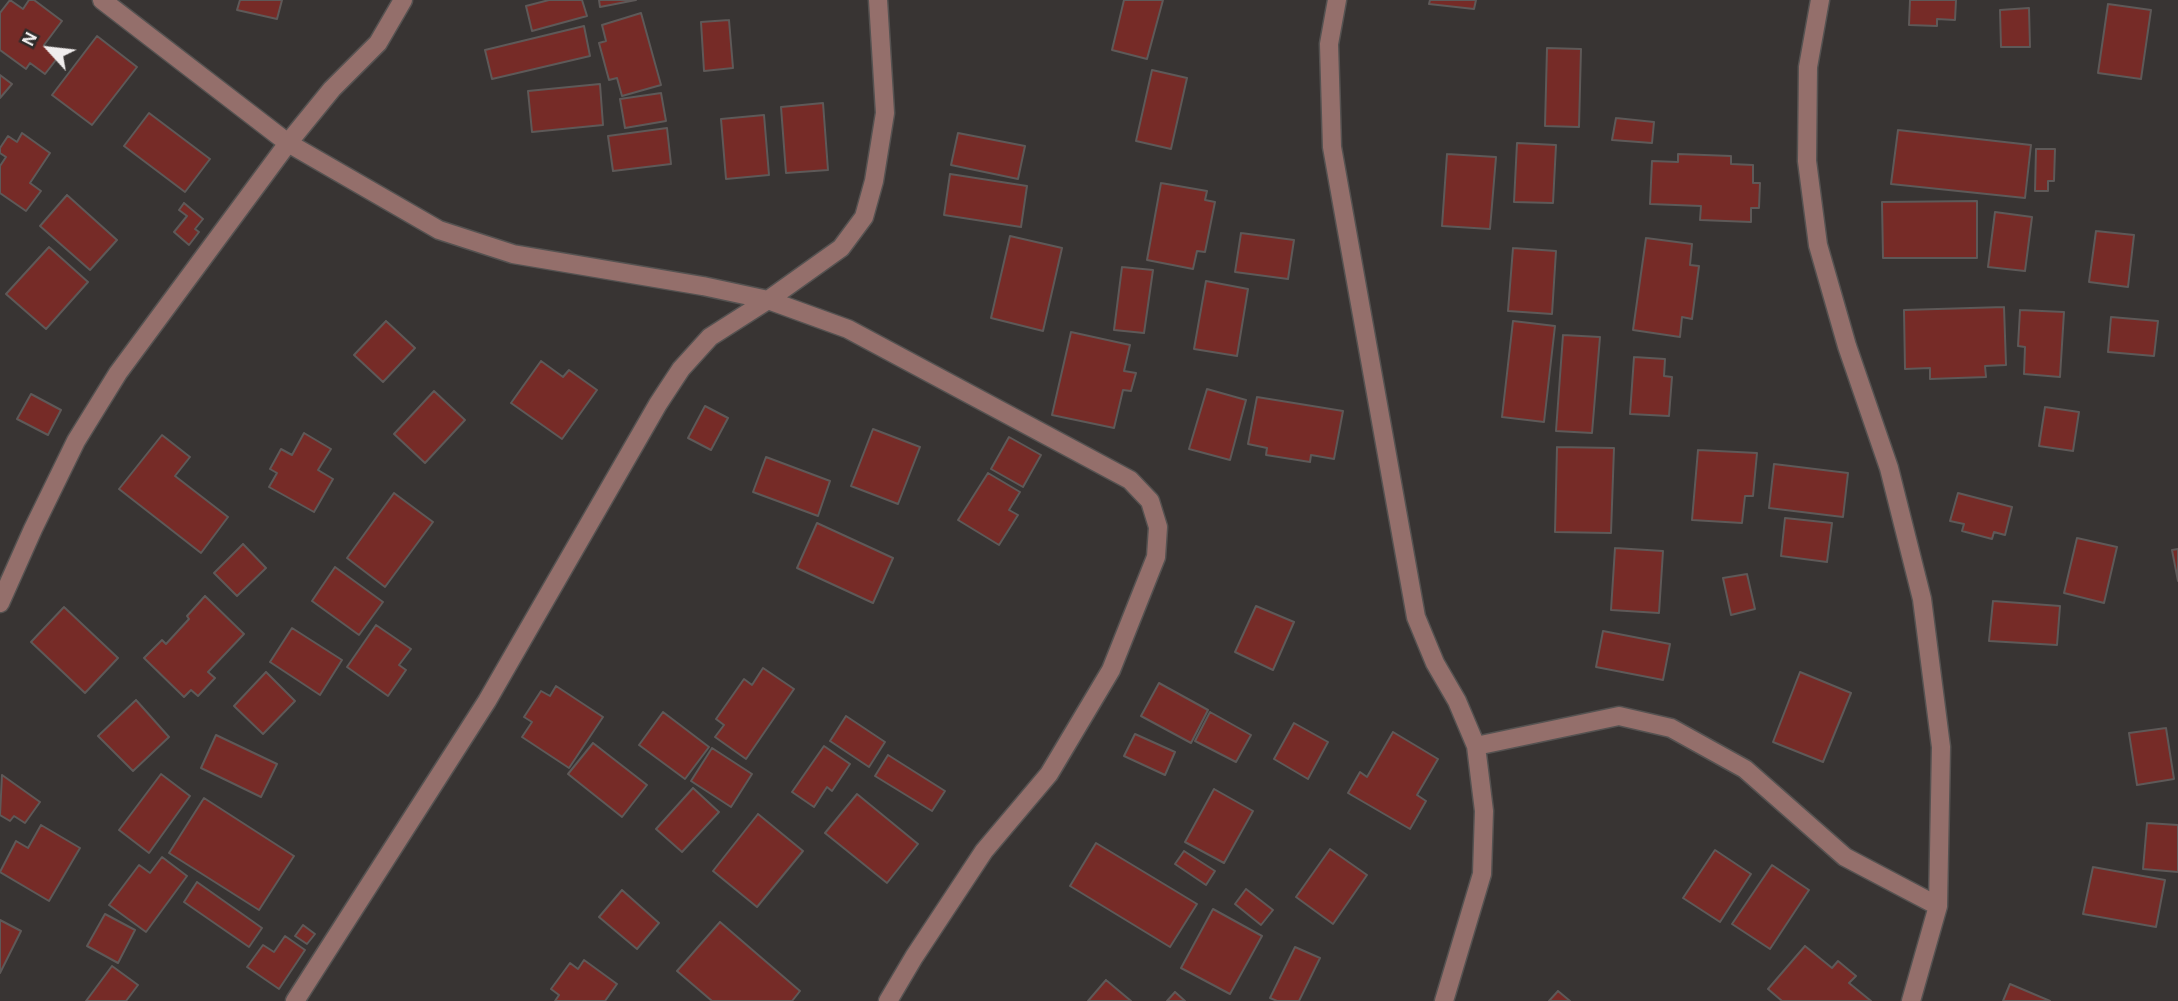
<!DOCTYPE html>
<style>
body{margin:0}
#map{position:relative;width:2178px;height:1001px;overflow:hidden;background:#383433;font-family:"Alegreya Sans",sans-serif}
canvas{display:block}
.north{position:absolute;left:14px;top:14px;width:70px;height:70px;-webkit-text-stroke:5px #2e2a29;paint-order:stroke;rotate:297deg;font-size:19px;font-weight:700;line-height:28px;text-align:center;color:#f0eded}
.north::after{content:'';display:block;margin:auto;width:24px;height:32px;background:#f0eded;clip-path:polygon(50% 0,100% 100%,50% 72%,0 100%)}
</style>
<div id="map">
<canvas width="2178" height="1001"></canvas>
<div class="north">N</div>
</div>
<script>
const g = document.querySelector('canvas').getContext('2d');
g.lineJoin = 'round';
function fill(path, color) {
  g.fillStyle = color;
  g.fill(path, 'evenodd');
}
function toPath(rows) {
  const path = new Path2D();
  for (const r of rows) {
    path.moveTo(r[0], r[1]);
    for (let i = 2; i < r.length; i += 2) path.lineTo(r[i], r[i + 1]);
  }
  return path;
}
function strokePath(path, color, width, dash) {
  g.strokeStyle = color;
  g.lineWidth = width;
  g.lineCap = dash ? 'butt' : 'round';
  g.setLineDash(dash || []);
  g.stroke(path);
}
const building = toPath([
 [10,0,23,9,29,0,34,0,62,21,44,45,59,56,45,74,30,63,26,69,0,50,0,13,10,0],
 [240,0,282,0,277,19,237,10,240,0],
 [549,0,582,0,587,16,532,31,526,6,549,0],
 [599,0,636,0,600,7,599,0],
 [1124,0,1163,0,1147,59,1112,50,1124,0],
 [1430,0,1476,0,1474,9,1429,4,1430,0],
 [1910,0,1956,0,1955,20,1937,19,1937,26,1909,25,1910,0],
 [2108,4,2151,10,2141,79,2098,73,2108,4],
 [2029,8,2030,47,2001,47,2000,10,2029,8],
 [641,13,661,85,622,96,617,78,609,80,599,43,606,41,602,25,641,13],
 [729,20,733,68,704,71,701,22,729,20],
 [584,26,590,56,492,79,485,50,584,26],
 [97,36,137,67,92,125,52,95,97,36],
 [1547,48,1581,49,1579,127,1545,126,1547,48],
 [1152,70,1187,78,1171,149,1136,141,1152,70],
 [0,75,12,84,0,98,0,75],
 [600,84,603,125,532,132,528,91,600,84],
 [661,93,666,121,625,128,620,99,661,93],
 [823,103,828,170,786,173,781,107,823,103],
 [149,113,210,159,185,192,124,146,149,113],
 [764,115,769,175,726,179,721,119,764,115],
 [1616,118,1654,122,1652,143,1612,140,1616,118],
 [667,128,671,164,613,171,608,136,667,128],
 [1898,130,2031,145,2025,198,1891,184,1898,130],
 [22,133,50,153,30,183,41,191,26,211,0,193,0,166,6,157,0,153,0,148,8,136,17,142,22,133],
 [958,133,1025,146,1018,179,951,165,958,133],
 [1517,143,1556,145,1553,203,1514,202,1517,143],
 [2036,149,2055,149,2054,181,2048,181,2048,191,2035,191,2036,149],
 [1447,154,1496,157,1490,229,1442,226,1447,154],
 [1678,154,1731,156,1731,164,1753,165,1753,183,1760,183,1759,208,1751,208,1751,222,1700,220,1701,206,1650,204,1652,161,1678,162,1678,154],
 [950,174,1027,186,1021,227,944,215,950,174],
 [1161,183,1207,191,1205,200,1215,202,1205,252,1197,251,1193,269,1147,260,1161,183],
 [67,195,117,240,90,270,40,226,67,195],
 [1977,201,1977,258,1883,258,1882,202,1977,201],
 [184,203,203,219,195,229,199,232,189,245,174,232,187,216,179,210,184,203],
 [1995,212,2032,217,2025,271,1988,267,1995,212],
 [2096,231,2134,235,2128,287,2089,282,2096,231],
 [1241,233,1294,240,1288,279,1235,272,1241,233],
 [1010,236,1062,248,1043,331,991,318,1010,236],
 [1646,238,1692,244,1690,265,1699,266,1692,319,1682,317,1680,337,1633,330,1646,238],
 [49,247,88,282,46,329,6,294,49,247],
 [1513,248,1556,251,1552,314,1508,311,1513,248],
 [1122,267,1153,270,1144,333,1114,330,1122,267],
 [1206,281,1248,289,1237,356,1194,349,1206,281],
 [2004,307,2006,365,1985,366,1986,377,1930,379,1930,368,1905,369,1904,310,2004,307],
 [2020,310,2064,312,2060,377,2024,374,2025,347,2018,346,2020,310],
 [2111,317,2158,321,2154,356,2108,352,2111,317],
 [386,321,415,348,383,382,354,355,386,321],
 [1513,321,1555,326,1544,422,1502,417,1513,321],
 [1071,332,1130,345,1124,371,1136,373,1131,391,1123,390,1114,428,1052,415,1071,332],
 [1563,335,1600,337,1592,433,1556,431,1563,335],
 [1634,357,1665,359,1664,376,1672,377,1669,416,1630,414,1634,357],
 [541,361,563,377,569,370,597,390,562,439,511,403,541,361],
 [1207,389,1246,400,1230,460,1189,449,1207,389],
 [434,391,465,420,425,463,394,434,434,391],
 [31,394,61,410,48,435,17,419,31,394],
 [1257,397,1343,411,1334,459,1311,455,1310,462,1266,455,1267,448,1248,444,1257,397],
 [705,406,728,418,711,450,688,438,705,406],
 [2045,407,2079,412,2073,451,2039,446,2045,407],
 [873,429,920,447,898,504,851,486,873,429],
 [304,433,331,449,318,470,333,479,314,512,269,487,277,473,270,469,281,449,292,455,304,433],
 [162,435,190,457,175,476,228,517,201,553,119,489,162,435],
 [1009,437,1041,455,1023,487,991,469,1009,437],
 [1557,447,1614,448,1611,533,1555,532,1557,447],
 [1698,450,1757,453,1753,496,1745,496,1742,523,1692,520,1698,450],
 [766,457,830,481,818,516,753,492,766,457],
 [1774,464,1848,473,1843,517,1769,508,1774,464],
 [988,473,1020,492,1009,510,1018,515,999,545,958,520,988,473],
 [394,493,433,522,385,587,347,558,394,493],
 [1958,493,2012,507,2005,535,1994,532,1992,539,1962,531,1964,524,1950,521,1958,493],
 [1785,518,1832,523,1827,562,1781,556,1785,518],
 [817,523,893,558,873,603,797,568,817,523],
 [2077,538,2117,547,2104,603,2064,593,2077,538],
 [243,544,266,568,237,596,214,573,243,544],
 [1615,548,1663,551,1659,613,1611,610,1615,548],
 [2178,549,2178,581,2172,550,2178,549],
 [335,567,383,602,359,635,312,601,335,567],
 [1747,574,1755,609,1731,615,1723,578,1747,574],
 [205,596,244,634,208,672,215,678,198,696,191,690,184,697,144,658,162,640,166,644,189,619,187,616,205,596],
 [1993,601,2060,606,2057,645,1989,641,1993,601],
 [1256,606,1294,622,1273,670,1235,652,1256,606],
 [64,607,118,658,85,693,31,642,64,607],
 [376,625,411,649,399,665,406,670,388,696,347,667,376,625],
 [292,628,342,660,320,695,270,662,292,628],
 [1603,631,1670,644,1663,680,1596,667,1603,631],
 [763,668,794,689,746,759,715,737,724,725,716,719,744,679,752,685,763,668],
 [266,672,295,701,263,734,234,706,266,672],
 [1800,672,1851,693,1823,762,1773,742,1800,672],
 [1159,683,1208,710,1191,743,1141,716,1159,683],
 [556,686,603,717,569,768,522,737,532,722,524,717,541,691,550,696,556,686],
 [136,700,169,737,133,771,98,736,136,700],
 [663,712,709,747,685,779,639,745,663,712],
 [1210,712,1251,735,1236,762,1195,741,1210,712],
 [846,716,885,742,869,767,830,741,846,716],
 [1294,723,1328,742,1308,779,1274,759,1294,723],
 [2166,728,2174,779,2137,785,2129,733,2166,728],
 [1393,732,1438,759,1417,795,1426,801,1410,829,1348,793,1360,772,1367,777,1393,732],
 [1135,734,1175,752,1165,775,1124,756,1135,734],
 [216,735,277,764,261,797,201,768,216,735],
 [593,743,647,785,622,817,568,774,593,743],
 [824,746,850,764,832,791,827,787,814,807,792,792,824,746],
 [712,748,752,774,731,807,691,781,712,748],
 [888,755,945,791,932,811,875,776,888,755],
 [161,774,190,796,149,853,119,830,161,774],
 [2,775,40,802,25,823,14,816,10,821,0,815,2,775],
 [693,788,719,812,682,852,656,829,693,788],
 [1214,789,1253,811,1224,863,1185,842,1214,789],
 [857,794,918,844,887,883,825,833,857,794],
 [204,798,294,856,259,910,169,853,204,798],
 [758,814,803,851,757,907,713,871,758,814],
 [2147,823,2178,825,2178,872,2143,869,2147,823],
 [41,825,80,848,49,901,0,872,16,841,28,848,41,825],
 [1096,843,1197,904,1170,947,1070,886,1096,843],
 [1330,849,1367,875,1333,924,1296,897,1330,849],
 [1715,850,1751,874,1720,922,1683,898,1715,850],
 [1184,851,1215,871,1206,885,1175,864,1184,851],
 [162,857,187,876,146,932,109,905,139,865,150,873,162,857],
 [1772,865,1809,890,1770,949,1732,924,1772,865],
 [2093,867,2165,880,2156,927,2083,914,2093,867],
 [197,882,262,928,249,947,184,902,197,882],
 [1246,889,1273,910,1261,925,1235,904,1246,889],
 [622,890,659,923,637,949,599,917,622,890],
 [1213,909,1262,936,1230,994,1181,968,1213,909],
 [105,914,135,930,118,963,87,946,105,914],
 [0,920,21,931,0,973,0,920],
 [720,922,800,991,792,1001,712,1001,677,971,720,922],
 [303,925,315,934,307,944,295,936,303,925],
 [285,936,305,950,279,989,247,967,263,945,274,952,285,936],
 [1805,946,1832,968,1838,961,1856,976,1849,983,1871,1001,1782,1001,1768,989,1805,946],
 [1295,947,1320,958,1299,1001,1277,1001,1270,998,1295,947],
 [584,960,617,984,605,1001,555,1001,559,995,551,989,570,963,578,969,584,960],
 [112,966,138,985,126,1001,86,1001,112,966],
 [1106,980,1131,1001,1088,1001,1106,980],
 [2010,984,2050,1001,2003,1001,2010,984],
 [1558,991,1570,1001,1549,1001,1558,991],
 [1175,992,1185,1001,1167,1001,1175,992]
]);
fill(building, '#762b27');
strokePath(building, '#5e5958', 2);
const minor = toPath([
 [102,0,288,143,439,230,513,254,703,286,768,300,848,329,1130,480,1150,501,1158,527,1156,557,1111,670,1049,774,984,851,914,957,888,1001],
 [1337,0,1329,44,1332,147,1416,617,1435,663,1457,701,1476,746,1484,811,1482,874,1444,1001],
 [1820,0,1808,67,1807,161,1818,245,1847,346,1889,468,1922,599,1941,747,1938,906,1911,1001],
 [0,603,33,529,76,441,118,373,288,143,332,89,378,43,403,0],
 [1476,746,1619,716,1671,728,1745,769,1845,857,1938,906],
 [295,1001,487,701,658,404,681,369,710,337,768,300,841,248,864,217,874,181,885,113,878,0]
]);
strokePath(minor, '#555251', 21);
strokePath(minor, '#946f6b', 18);
</script>
